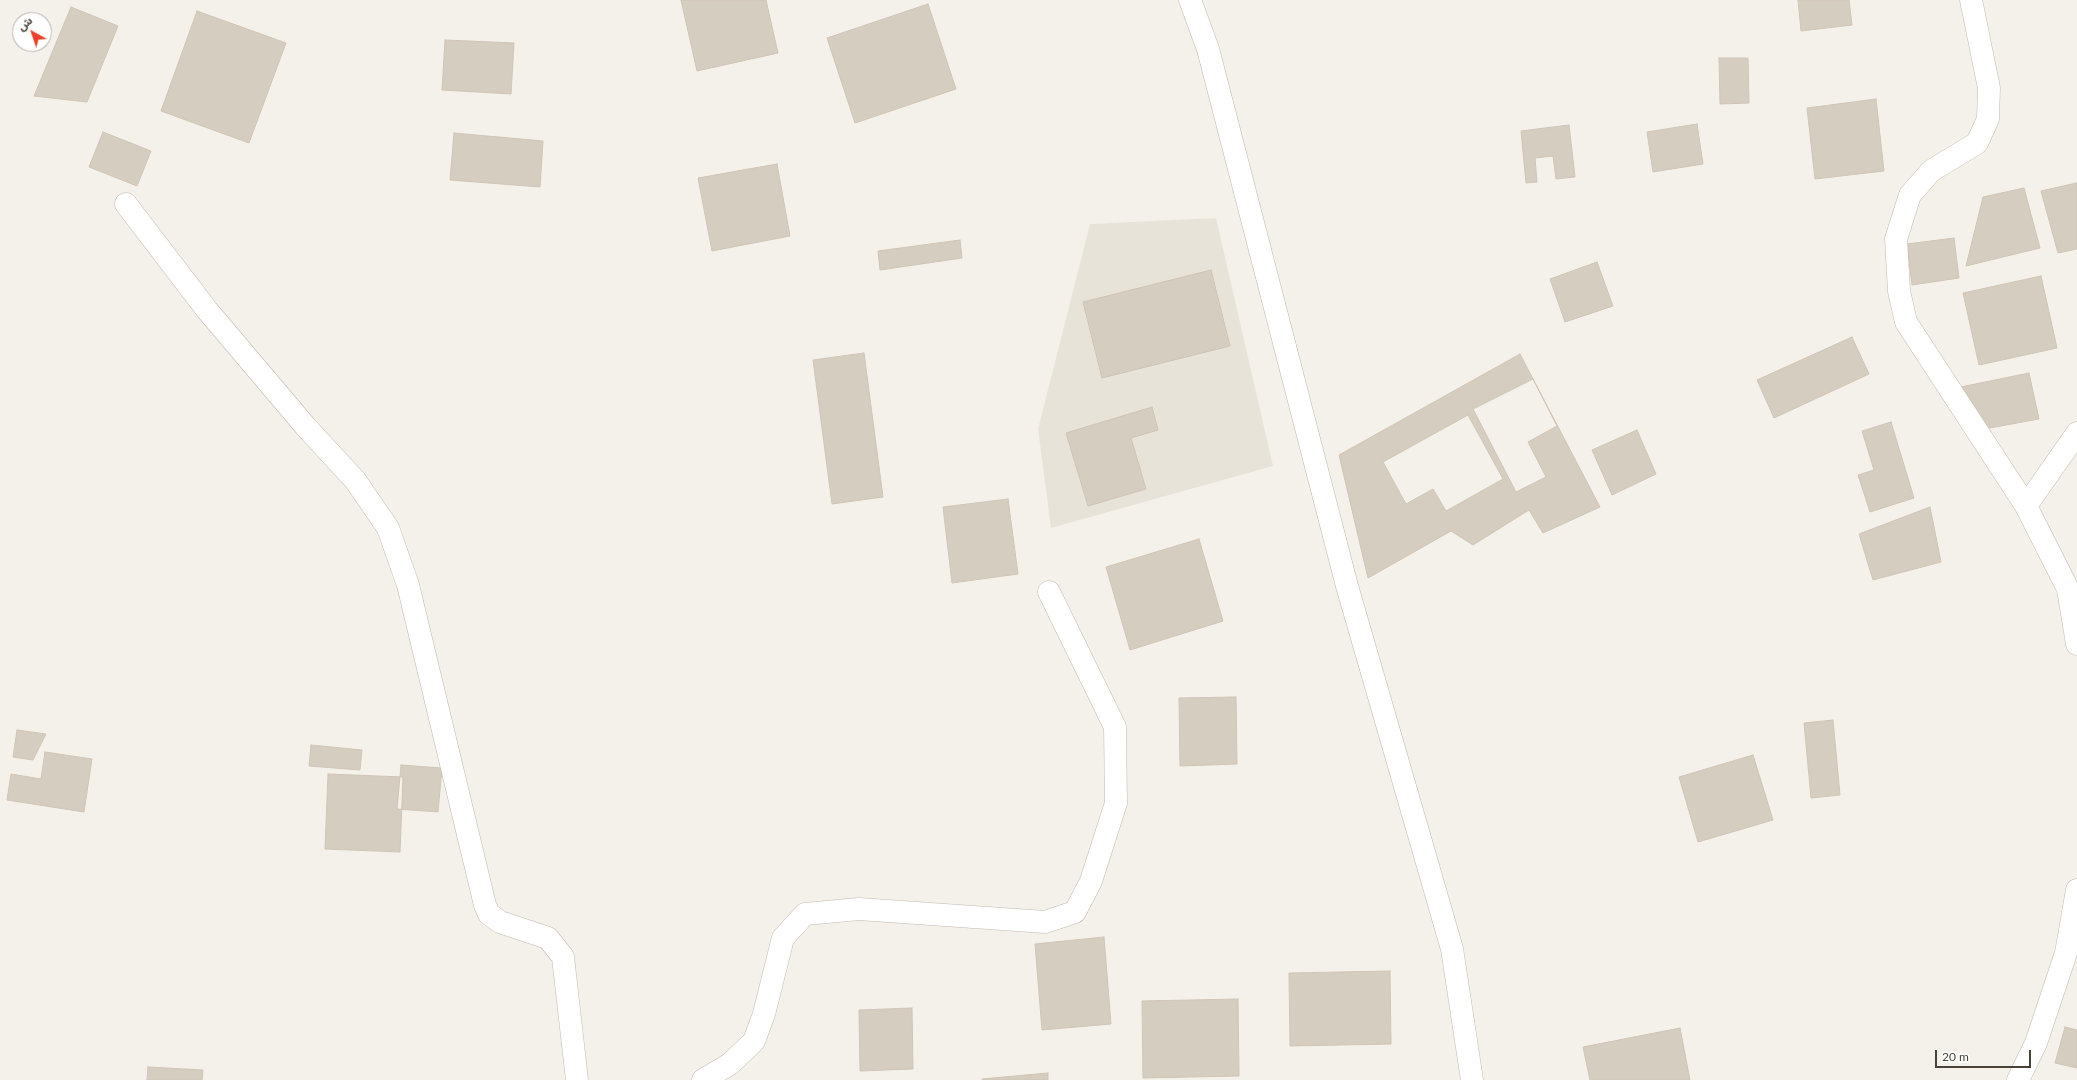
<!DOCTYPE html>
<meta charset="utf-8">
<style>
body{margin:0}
#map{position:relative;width:2077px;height:1080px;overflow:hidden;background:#f4f1eb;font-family:Lato,"Noto Sans Arabic",sans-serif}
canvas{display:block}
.north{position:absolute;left:12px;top:12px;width:40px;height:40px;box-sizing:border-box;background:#fff;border:1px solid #b6b3b0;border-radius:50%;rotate:320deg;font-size:11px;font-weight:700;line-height:16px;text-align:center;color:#484239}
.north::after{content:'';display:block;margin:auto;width:14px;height:18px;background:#ee3f29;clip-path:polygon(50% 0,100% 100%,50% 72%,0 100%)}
.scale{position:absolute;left:1935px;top:1050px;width:96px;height:18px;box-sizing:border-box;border:2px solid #484239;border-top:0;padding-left:5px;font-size:12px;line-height:14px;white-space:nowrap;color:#484239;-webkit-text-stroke:3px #fff;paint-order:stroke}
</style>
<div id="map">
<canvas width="2077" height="1080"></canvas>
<div class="north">ش</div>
<div class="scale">20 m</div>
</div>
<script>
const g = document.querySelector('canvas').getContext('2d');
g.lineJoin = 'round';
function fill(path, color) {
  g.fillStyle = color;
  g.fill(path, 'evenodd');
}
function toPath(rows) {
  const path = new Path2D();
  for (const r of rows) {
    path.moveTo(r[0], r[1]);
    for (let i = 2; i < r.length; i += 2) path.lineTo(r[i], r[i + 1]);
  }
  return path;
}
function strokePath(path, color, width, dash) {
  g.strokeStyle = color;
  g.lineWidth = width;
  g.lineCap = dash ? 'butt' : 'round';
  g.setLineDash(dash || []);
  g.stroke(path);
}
fill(toPath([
 [1216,218,1273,466,1051,528,1038,429,1090,224]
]), '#e8e3d9');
const building = toPath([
 [681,0,766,0,778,53,697,71,681,0],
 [1798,0,1849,0,1852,25,1801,31,1798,0],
 [928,4,956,89,855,123,827,38,928,4],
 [71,7,118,26,87,102,34,96,71,7],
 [197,11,286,43,249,143,161,111,197,11],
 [445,40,514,43,511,94,442,90,445,40],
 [1719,58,1748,58,1749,103,1720,104,1719,58],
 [1876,99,1884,171,1815,179,1807,108,1876,99],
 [1697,124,1703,164,1653,172,1647,132,1697,124],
 [1569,125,1575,177,1556,179,1553,156,1535,158,1537,182,1526,183,1521,131,1569,125],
 [103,132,151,151,137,186,89,167,103,132],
 [454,133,543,141,540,187,450,180,454,133],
 [777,164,790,236,712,251,698,178,777,164],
 [2077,183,2077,249,2058,253,2041,191,2077,183],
 [2024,188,2040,248,1966,266,1983,197,2024,188],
 [1954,238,1959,278,1912,285,1907,244,1954,238],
 [960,240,962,258,880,270,878,251,960,240],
 [1597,262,1613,306,1565,322,1550,279,1597,262],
 [1211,270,1230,346,1102,378,1083,302,1211,270],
 [2041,276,2057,348,1979,365,1963,293,2041,276],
 [1852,337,1869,374,1774,418,1757,380,1852,337],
 [864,353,883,497,832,504,813,360,864,353],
 [1520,354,1600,507,1543,533,1529,510,1473,545,1451,531,1368,578,1339,455,1520,354],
 [2029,373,2039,419,1984,429,1956,388,2029,373],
 [1533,379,1557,426,1528,442,1546,477,1516,492,1473,409,1533,379],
 [1152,407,1158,430,1131,438,1146,489,1088,506,1066,433,1152,407],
 [1468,415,1503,479,1446,511,1433,489,1406,504,1383,462,1468,415],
 [1891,422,1914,498,1870,512,1858,475,1874,470,1862,431,1891,422],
 [1637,430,1656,474,1612,495,1592,450,1637,430],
 [1008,499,1018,574,952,583,943,507,1008,499],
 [1930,507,1941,562,1873,580,1859,534,1930,507],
 [1199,539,1223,621,1130,650,1106,567,1199,539],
 [1236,697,1237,764,1180,766,1179,698,1236,697],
 [1833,720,1840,795,1811,798,1804,723,1833,720],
 [17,730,46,734,33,760,13,757,17,730],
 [311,745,362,750,360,770,309,766,311,745],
 [45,752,92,759,84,812,7,800,11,774,41,779,45,752],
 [1753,755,1773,820,1698,842,1679,777,1753,755],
 [401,765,442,768,438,812,397,809,401,765],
 [328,774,403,777,400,852,325,849,328,774],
 [1104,937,1111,1024,1042,1030,1035,944,1104,937],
 [1390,971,1391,1044,1290,1046,1289,973,1390,971],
 [1238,999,1239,1076,1143,1078,1142,1001,1238,999],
 [912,1008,913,1069,860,1071,859,1010,912,1008],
 [2065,1027,2077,1030,2077,1068,2055,1063,2065,1027],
 [1680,1028,1690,1080,1590,1080,1583,1047,1680,1028],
 [148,1067,203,1070,202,1080,147,1080,148,1067],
 [1048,1073,1048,1080,982,1080,982,1079,1048,1073]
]);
fill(building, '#d6cdc1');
strokePath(building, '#d0c4b4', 1);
const minor = toPath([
 [1190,0,1208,49,1347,586,1452,949,1472,1080],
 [1971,0,1989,88,1988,119,1977,143,1931,171,1910,195,1896,239,1899,291,1906,322,2026,506,2068,589,2077,644],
 [126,204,207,310,306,427,355,480,388,528,408,585,485,905,489,914,500,922,548,938,563,957,577,1080],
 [2026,506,2077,433],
 [703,1080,730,1064,754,1041,764,1014,783,938,805,914,859,909,1045,922,1075,912,1091,881,1116,803,1115,727,1049,592],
 [2018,1080,2036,1043,2066,953,2077,890]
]);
strokePath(minor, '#c0b9ae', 23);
strokePath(minor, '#fff', 22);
</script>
